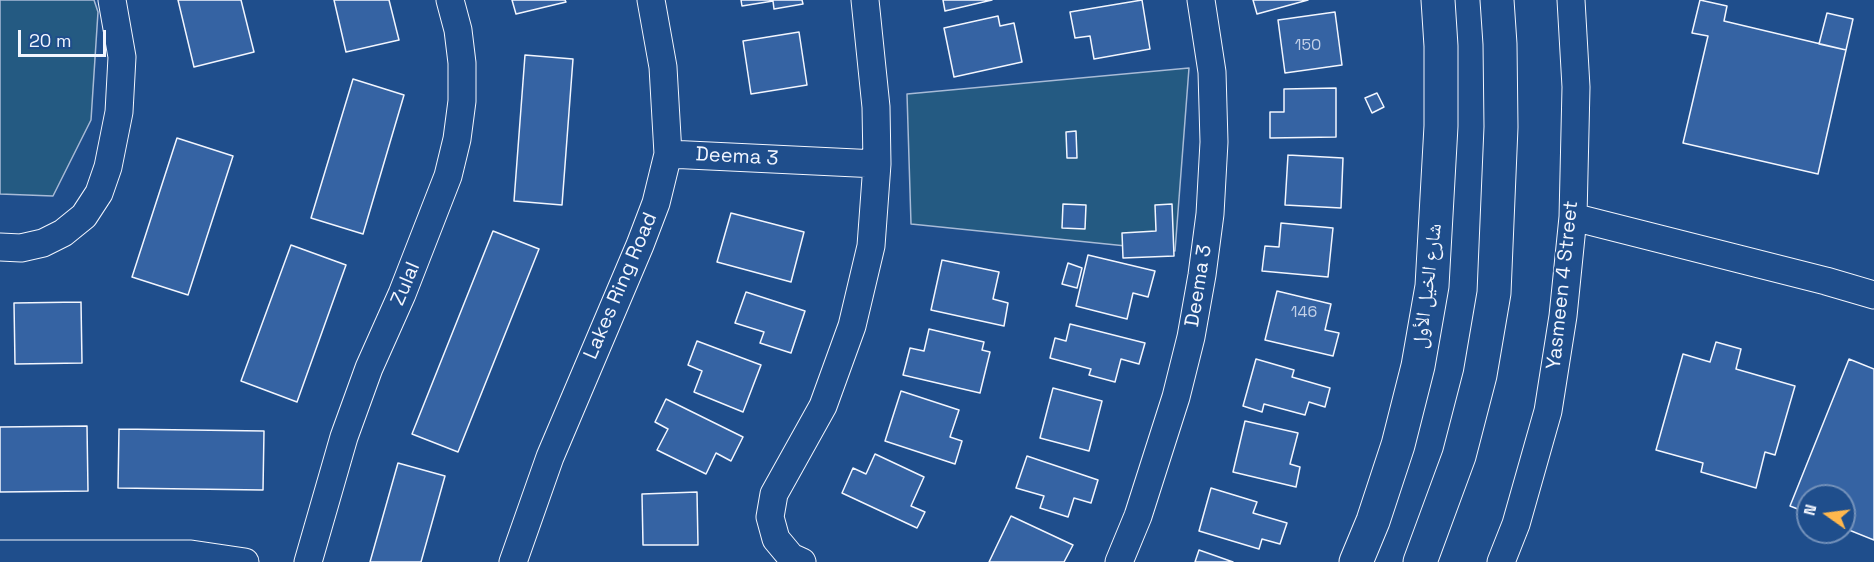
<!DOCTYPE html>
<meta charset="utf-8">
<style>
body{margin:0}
#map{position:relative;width:1874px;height:562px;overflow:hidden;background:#1f4e8c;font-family:"Space Grotesk",sans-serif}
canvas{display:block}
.north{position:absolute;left:1796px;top:484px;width:60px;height:60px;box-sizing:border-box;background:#1f4e8c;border:2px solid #7391ba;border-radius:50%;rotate:284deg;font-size:16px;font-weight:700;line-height:24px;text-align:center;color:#f2f6ff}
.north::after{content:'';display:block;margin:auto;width:21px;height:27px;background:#ffb74d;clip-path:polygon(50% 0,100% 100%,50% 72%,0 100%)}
.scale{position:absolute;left:18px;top:30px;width:88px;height:27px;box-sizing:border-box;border:3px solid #f2f6ff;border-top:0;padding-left:8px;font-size:18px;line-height:21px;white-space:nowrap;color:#f2f6ff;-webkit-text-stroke:4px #1f4e8c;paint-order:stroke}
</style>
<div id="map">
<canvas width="1874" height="562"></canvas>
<div class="north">N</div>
<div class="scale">20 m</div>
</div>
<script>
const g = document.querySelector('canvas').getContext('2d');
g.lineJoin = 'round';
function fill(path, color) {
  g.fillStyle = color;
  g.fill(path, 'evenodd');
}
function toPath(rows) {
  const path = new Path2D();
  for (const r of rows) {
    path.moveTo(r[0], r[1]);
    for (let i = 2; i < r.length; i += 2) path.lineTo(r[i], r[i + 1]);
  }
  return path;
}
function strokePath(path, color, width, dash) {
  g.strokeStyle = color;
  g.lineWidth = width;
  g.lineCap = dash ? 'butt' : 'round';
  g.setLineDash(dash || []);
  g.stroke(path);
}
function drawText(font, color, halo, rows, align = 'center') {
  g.font = font + ' "Space Grotesk","Noto Naskh Arabic",sans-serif';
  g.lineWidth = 4.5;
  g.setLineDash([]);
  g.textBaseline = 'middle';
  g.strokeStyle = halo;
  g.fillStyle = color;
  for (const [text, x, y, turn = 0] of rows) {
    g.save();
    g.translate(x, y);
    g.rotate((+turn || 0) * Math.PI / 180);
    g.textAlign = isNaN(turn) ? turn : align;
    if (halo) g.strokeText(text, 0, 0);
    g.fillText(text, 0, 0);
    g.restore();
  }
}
const green = toPath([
 [0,0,94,0,98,12,91,120,53,196,0,194,0,0],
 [1189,68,1175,251,911,224,907,94,1189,68]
]);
fill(green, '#245a82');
strokePath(green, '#a8bbd7', 1.5);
const building = toPath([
 [178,0,241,0,254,52,194,67,178,0],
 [334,0,389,0,399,40,346,52,334,0],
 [512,0,565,0,566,2,516,14,512,0],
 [741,0,802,0,803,4,774,9,773,1,742,6,741,0],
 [943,0,992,0,945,11,943,0],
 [1142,0,1150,49,1094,59,1090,36,1075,38,1070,12,1142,0],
 [1253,0,1308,0,1257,14,1253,0],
 [1700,0,1727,6,1724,21,1846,50,1818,174,1683,143,1708,36,1692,33,1700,0],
 [1335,12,1342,65,1285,73,1278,20,1335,12],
 [1827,13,1853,19,1846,50,1819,44,1827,13],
 [998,16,1000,26,1014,23,1022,62,954,77,944,28,998,16],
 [799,32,807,85,751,94,743,41,799,32],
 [525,55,573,59,562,205,514,201,525,55],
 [353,79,404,95,363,234,311,218,353,79],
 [1336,88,1336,137,1270,138,1270,112,1284,112,1284,89,1336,88],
 [1377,93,1384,107,1372,113,1365,98,1377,93],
 [1076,131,1077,158,1067,158,1066,132,1076,131],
 [177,138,233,156,188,295,132,277,177,138],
 [1288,155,1343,158,1341,208,1285,205,1288,155],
 [1063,204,1086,205,1085,229,1062,228,1063,204],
 [1172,204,1174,256,1123,258,1122,233,1156,231,1155,205,1172,204],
 [731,213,804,232,791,282,717,262,731,213],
 [1281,223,1333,228,1328,277,1262,271,1265,246,1279,247,1281,223],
 [493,231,539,249,458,452,412,434,493,231],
 [291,245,346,265,297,402,241,381,291,245],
 [1088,255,1155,271,1148,297,1133,293,1127,319,1076,306,1088,255],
 [942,260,999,272,993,299,1008,303,1004,326,931,310,942,260],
 [1068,263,1082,268,1077,288,1062,284,1068,263],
 [1277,291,1331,304,1325,330,1339,333,1333,356,1265,340,1277,291],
 [746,292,805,311,791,353,760,343,764,332,735,323,746,292],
 [81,302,82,363,15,364,14,303,81,302],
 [1070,324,1145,343,1139,364,1121,359,1115,382,1089,375,1091,369,1050,358,1055,338,1066,341,1070,324],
 [929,329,984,342,982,350,990,352,980,393,903,375,910,348,924,351,929,329],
 [697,341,761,365,743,412,694,392,702,371,688,365,697,341],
 [1716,342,1741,349,1736,369,1795,386,1775,455,1765,452,1756,488,1701,472,1703,463,1656,450,1683,354,1710,362,1716,342],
 [1256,359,1294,370,1292,377,1330,388,1325,407,1309,402,1305,415,1264,404,1262,412,1243,406,1256,359],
 [1849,359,1874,369,1874,540,1844,528,1844,496,1808,496,1808,513,1790,506,1849,359],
 [1053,388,1102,401,1089,451,1040,438,1053,388],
 [901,391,959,410,950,437,962,441,955,464,885,441,901,391],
 [666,399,743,437,731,461,716,453,706,474,657,450,668,429,655,422,666,399],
 [1245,421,1298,433,1290,464,1300,467,1296,487,1233,472,1245,421],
 [87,426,88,491,0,492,0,427,87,426],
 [119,429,264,431,263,490,118,488,119,429],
 [875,454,924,477,911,506,925,512,917,528,842,493,853,468,866,474,875,454],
 [1027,456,1098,480,1091,503,1074,498,1068,517,1040,508,1044,496,1016,488,1027,456],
 [398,463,445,476,421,562,370,562,398,463],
 [1211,488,1257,502,1253,513,1287,523,1280,544,1262,539,1259,549,1199,531,1211,488],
 [697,492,698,545,643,545,642,494,697,492],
 [1011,516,1073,545,1064,562,989,562,1011,516],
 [1199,550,1233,562,1195,562,1199,550]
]);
fill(building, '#3563a3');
strokePath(building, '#f2f6ff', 1.5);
const minor = toPath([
 [668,154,877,164],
 [1573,217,1826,281,1874,295],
 [0,247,21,248,43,243,63,233,84,216,99,193,108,167,119,112,122,57,112,0],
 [0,554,191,554,245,562],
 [308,562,344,437,369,368,402,294,448,176,457,139,462,101,462,63,458,30,450,0],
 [513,562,550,457,640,245,656,203,668,154,663,67,651,0],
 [802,562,791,557,776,539,770,517,774,494,823,406,852,326,871,246,877,164,876,107,865,0],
 [1119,562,1138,516,1176,397,1191,337,1202,275,1210,214,1214,142,1212,72,1201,0],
 [1501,562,1516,524,1548,411,1563,316,1573,217,1576,87,1571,0]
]);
const secondary = toPath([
 [1356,562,1373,521,1398,445,1418,366,1432,286,1441,126,1441,46,1438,0],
 [1420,562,1459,456,1480,375,1494,293,1501,127,1500,44,1497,0]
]);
strokePath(minor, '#f2f6ff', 29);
strokePath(secondary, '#f2f6ff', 35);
strokePath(minor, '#1f4e8c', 27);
strokePath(secondary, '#1f4e8c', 33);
drawText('16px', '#c3d1e8', null, [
 ["150",1308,46],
 ["146",1304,313]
]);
drawText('20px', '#f2f6ff', '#1f4e8c', [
 ["Deema 3",737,157,3],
 ["Zulal",406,284,-67],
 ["Yasmeen 4 Street",1563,285,-84],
 ["Lakes Ring Road",621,286,-67],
 ["Deema 3",1199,286,-81],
 ["شارع الخيل الأول",1428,286,-83]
]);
</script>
